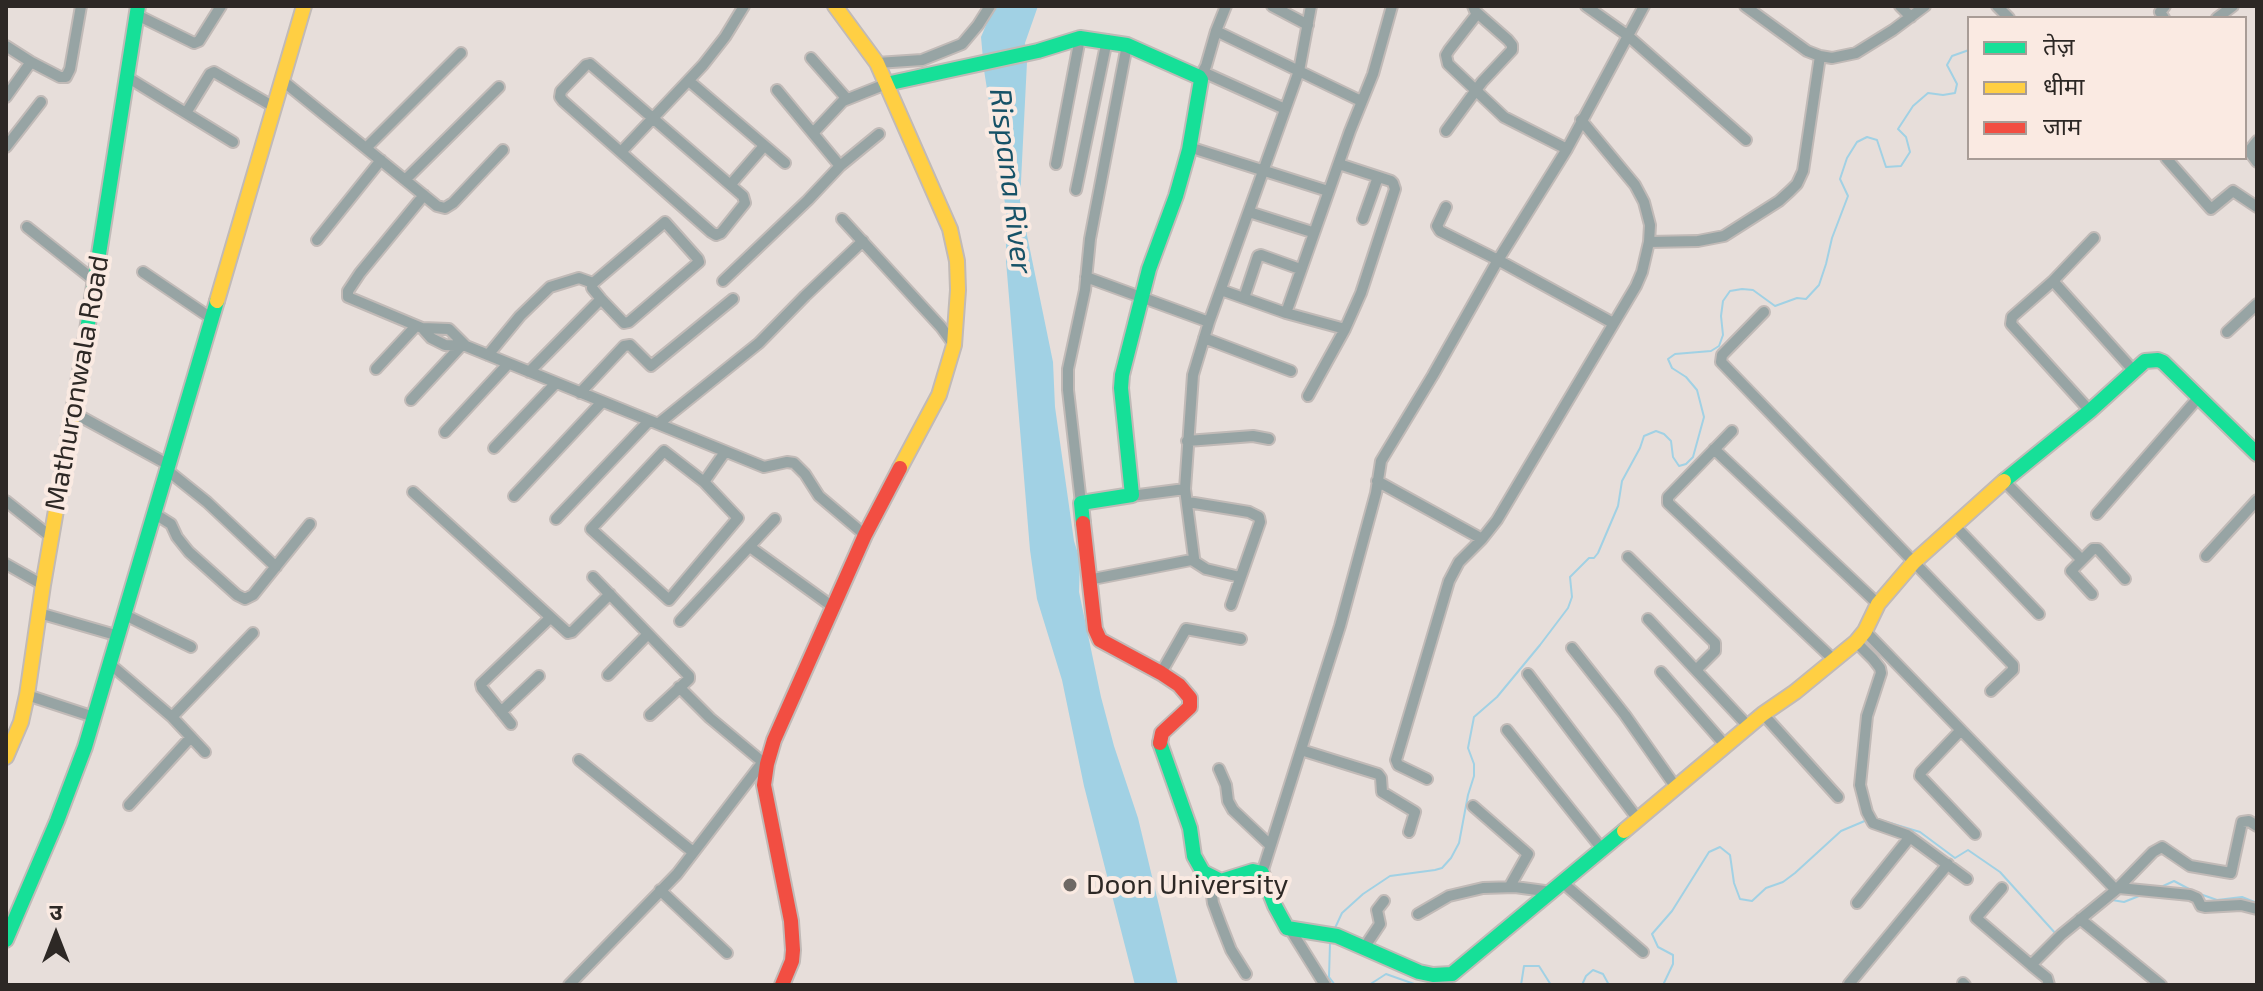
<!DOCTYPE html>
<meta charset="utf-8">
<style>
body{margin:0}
#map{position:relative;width:2263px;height:991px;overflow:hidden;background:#e7deda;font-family:"Exo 2","Noto Sans Devanagari",sans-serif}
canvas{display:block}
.frame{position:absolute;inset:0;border:8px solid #2d2825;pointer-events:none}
.legend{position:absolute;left:1967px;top:16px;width:280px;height:144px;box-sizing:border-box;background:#faeae2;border:2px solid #a89c96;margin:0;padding:10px 14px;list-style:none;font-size:24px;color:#2d2825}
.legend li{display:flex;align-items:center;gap:16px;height:40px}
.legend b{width:40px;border:2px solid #a89c96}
.north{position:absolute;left:16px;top:895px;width:80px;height:80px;-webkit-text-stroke:6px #faeae2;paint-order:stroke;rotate:0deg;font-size:22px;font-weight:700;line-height:32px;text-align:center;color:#2d2825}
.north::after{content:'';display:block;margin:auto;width:28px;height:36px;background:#2d2825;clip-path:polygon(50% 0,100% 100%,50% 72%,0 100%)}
</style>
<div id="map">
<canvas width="2263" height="991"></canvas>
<div class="frame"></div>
<ul class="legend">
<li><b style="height:10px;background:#16e098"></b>तेज़</li>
<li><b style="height:10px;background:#ffcf43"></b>धीमा</li>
<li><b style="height:10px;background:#f24e42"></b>जाम</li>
</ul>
<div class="north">उ</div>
</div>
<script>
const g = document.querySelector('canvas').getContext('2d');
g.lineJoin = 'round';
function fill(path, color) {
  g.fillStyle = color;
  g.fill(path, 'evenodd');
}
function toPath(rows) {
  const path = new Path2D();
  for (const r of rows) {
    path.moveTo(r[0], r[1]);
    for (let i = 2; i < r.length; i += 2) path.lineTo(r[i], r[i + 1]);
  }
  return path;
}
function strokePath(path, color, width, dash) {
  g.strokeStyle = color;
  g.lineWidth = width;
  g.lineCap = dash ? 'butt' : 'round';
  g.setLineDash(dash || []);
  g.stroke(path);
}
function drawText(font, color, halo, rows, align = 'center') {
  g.font = font + ' "Exo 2",sans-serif';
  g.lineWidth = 8;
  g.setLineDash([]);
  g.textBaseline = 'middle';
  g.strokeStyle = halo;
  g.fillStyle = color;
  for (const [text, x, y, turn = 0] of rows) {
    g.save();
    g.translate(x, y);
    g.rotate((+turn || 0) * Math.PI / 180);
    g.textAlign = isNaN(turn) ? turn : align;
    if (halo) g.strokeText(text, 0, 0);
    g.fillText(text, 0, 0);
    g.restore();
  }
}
fill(toPath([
 [994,6,1038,6,1025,43,1027,62,1020,201,1053,362,1055,407,1074,541,1080,560,1079,592,1101,697,1114,746,1138,818,1178,985,1135,985,1084,786,1062,680,1037,599,1030,550,1006,261,1006,210,984,70,981,37]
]), '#a1d1e4');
strokePath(toPath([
 [1877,819,1920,832,1955,858,1968,850,2000,872,2056,934],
 [2161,887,2174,881,2191,890],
 [2200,894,2217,900,2242,897,2257,903],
 [2112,900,2124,902,2144,894],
 [1335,928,1342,913,1363,894,1390,876,1435,870,1442,868,1451,858,1459,843,1468,795,1474,776,1474,764,1468,748,1474,717,1497,697,1540,645,1568,608,1572,597,1570,577,1589,558,1594,558,1598,553,1618,506,1622,481,1640,448,1644,436,1656,431,1664,434,1671,441,1673,457,1679,466,1686,464,1693,457,1704,417,1697,390,1686,377,1672,368,1668,359,1675,354,1711,351,1719,346,1723,335,1721,316,1723,301,1730,291,1742,289,1753,290,1775,306,1797,298,1806,299,1819,285,1826,264,1832,238,1848,196,1840,179,1847,158,1857,142,1867,137,1877,140,1886,167,1901,166,1910,152,1906,137,1898,129,1913,106,1928,93,1943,95,1955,93,1957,84,1947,65,1952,56,1969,50],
 [1330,943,1329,977,1335,985],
 [1369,985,1386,974,1417,985],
 [1521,985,1524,966,1539,966,1551,985],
 [1582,985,1586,976,1593,970,1603,974,1609,985],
 [1663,985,1673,964,1673,955,1658,947,1652,934,1672,911,1709,852,1720,847,1730,855,1734,883,1740,899,1752,901,1766,888,1783,882,1795,873,1841,831,1867,820]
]), '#a1d1e4', 2);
const street = toPath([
 [1272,6,1308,25],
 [1586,6,1627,35,1746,140],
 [1745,6,1807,51,1820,56,1832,58,1856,53,1893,30,1925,6],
 [1900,6,1911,17],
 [1997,6,2009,18],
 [1477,14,1449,50,1446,55,1448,64,1504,117,1567,149],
 [137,15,194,43,199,41,221,6],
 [2164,18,2160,12,2165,6],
 [2217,18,2233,6],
 [1216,31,1361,101],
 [6,46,31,62,60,77,66,77,70,69,81,6],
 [811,58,847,99],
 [877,63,922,60,962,44,978,25,990,6],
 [590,64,743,196,745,203,721,233,716,235,711,232,563,101,560,97,561,91,586,65,590,64],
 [1203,72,1285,109],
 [1201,75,1206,66,1216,31,1226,6],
 [127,77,233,142],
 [283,81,405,180,499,87],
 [689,81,785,163],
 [6,97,31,62],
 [186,113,210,74,214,72,274,107],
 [1446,131,1482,82,1512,50,1512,45,1508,40,1475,11,1473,6],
 [814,132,843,101,886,84],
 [2257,141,2249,151,2257,162],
 [6,147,41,102],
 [1189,147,1328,191],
 [366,148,461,53],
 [621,152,703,65,725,37,744,6],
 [2166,158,2211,209,2233,191,2257,207],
 [1056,164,1080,38],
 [840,166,879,134],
 [405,180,437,206,445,208,453,203,503,150],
 [731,184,764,146],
 [1076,190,1107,40],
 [424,195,360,273,348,291,348,297,422,328,449,329,466,346],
 [1446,207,1437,226,1440,231,1498,260,1613,323],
 [1249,212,1312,232],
 [842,219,941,327,954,345],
 [1363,219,1378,177],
 [665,222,698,259,699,262,629,322,624,323,601,299,592,288,592,284,665,222],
 [27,227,95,281],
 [2094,238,2053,281,2133,370],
 [317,240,381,160],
 [1649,242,1698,241,1724,236,1779,201,1790,191,1797,184,1803,171,1820,56],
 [143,272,211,318],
 [1086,277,1209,322],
 [723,281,808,200,840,166,777,90],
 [2053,281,2012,317,2011,324,2090,411],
 [1221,290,1286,313,1350,131,1373,74,1392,6],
 [1244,298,1258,256,1261,255,1300,269],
 [1764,312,1722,355,1721,362,2013,665,2013,670,1991,691],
 [1286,313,1345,329],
 [422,328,431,338,445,345,466,346,764,467,787,462,794,463,805,474,819,496,865,535],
 [2227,332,2257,304],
 [1204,338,1291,371],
 [488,355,520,316,550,287,579,278,593,283],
 [376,369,416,326],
 [529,372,601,299],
 [580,393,624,346,630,345,651,366,733,299],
 [1308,396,1345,329,1361,293,1395,189,1393,183,1391,181,1339,164],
 [411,400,461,346],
 [74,413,169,465],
 [658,424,759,343,805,296,863,241],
 [1732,431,1668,497,1668,503,1834,660],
 [445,432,508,364],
 [1187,441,1253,436,1269,439],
 [494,448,556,383],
 [1714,449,1878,604],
 [167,470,207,502,276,567],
 [1377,481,1482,539,1497,520,1636,286,1642,272,1649,242,1650,225,1644,202,1635,185,1581,120],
 [2004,481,2082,560],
 [704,482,664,451,591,529,669,600,738,518,704,482,725,452],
 [413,492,568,633,572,632,610,594],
 [514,496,602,402],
 [1131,496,1185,489],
 [6,501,51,537],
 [1188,502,1249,512,1259,517,1260,522,1231,605],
 [1081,503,1068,390,1068,369,1085,290,1090,239,1127,45],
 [155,514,171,524,177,537,189,552,237,595,245,599,253,595,310,524],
 [2097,514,2198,398],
 [556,519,649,421],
 [1955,526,2039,614],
 [750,547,833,607],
 [2206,556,2257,500],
 [1628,557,1715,643,1715,651,1696,670],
 [1192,560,1206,569,1240,577],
 [6,564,43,585],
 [593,577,689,676,689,679,650,715],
 [1088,580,1191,560,1194,558,1185,489,1193,375,1209,322,1299,71,1311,6],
 [2092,594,2071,571,2093,549,2098,549,2125,579],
 [39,613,119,636],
 [125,615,191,647],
 [1648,619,1748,726],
 [680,621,775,519],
 [1865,631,2116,890,2153,852,2162,847,2190,866,2231,873,2242,822,2249,821,2257,826],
 [1856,642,1873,659,1880,668,1881,673,1867,716,1860,785,1867,812,1873,823,1907,835,1967,879],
 [1572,648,1625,715,1675,786],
 [110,664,172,717,205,752],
 [1661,672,1725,745],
 [1161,673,1186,629,1241,639],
 [1528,674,1637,818],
 [608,675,648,634],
 [679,687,710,718,765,764],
 [27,695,94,717],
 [501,712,539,676],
 [1763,714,1838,797],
 [172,717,253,633],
 [511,724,482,688,481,684,550,618],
 [1507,730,1602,849],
 [1961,730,1921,772,1920,776,1975,834],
 [1301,750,1378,774,1381,778,1382,792,1415,812,1409,832],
 [579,760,693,852],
 [1219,769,1226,785,1228,801,1233,810,1270,845],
 [1427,779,1398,765,1396,760,1449,581,1459,562,1482,539],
 [129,805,191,737],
 [1473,806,1528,854,1510,886],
 [1262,873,1340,626,1376,493,1381,461,1433,375,1498,260,1567,149,1644,6],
 [1209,875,1213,903,1220,922,1231,950,1246,974],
 [1563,883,1643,952],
 [2002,888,1976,918,2031,965],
 [2119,888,2190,895,2197,898,2201,906,2205,907,2241,905,2257,909],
 [660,890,727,953],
 [1857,903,1910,837],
 [1418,914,1449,896,1483,888,1515,887,1552,892],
 [2080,919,2161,985],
 [1290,929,1325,985],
 [1364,948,1380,924,1377,910,1384,901],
 [1963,983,1965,985],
 [1849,984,1948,864],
 [569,985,677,874,762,763],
 [2049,985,2047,978,2031,965,2061,935,2116,890]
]);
const fast = toPath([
 [886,84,1038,51,1080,38,1127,45,1199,77,1201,80,1189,150,1176,196,1149,269,1122,375,1121,388,1132,495,1081,503,1083,523],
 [85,343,138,6],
 [2004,481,2090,411,2145,361,2158,360,2163,362,2257,454],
 [1160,743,1190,828,1194,856,1203,872,1221,881,1253,871,1262,873,1275,906,1287,928,1337,936,1419,972,1433,975,1452,974,1624,831],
 [6,940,57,821,85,747,217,301]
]);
const slow = toPath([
 [835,6,877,63,950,229,957,261,958,290,954,345,939,395,900,468],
 [217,301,304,6],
 [6,757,21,722,27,695,43,585,85,343],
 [1624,831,1763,714,1795,692,1856,642,1865,631,1878,604,1914,562,2004,481]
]);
const jam = toPath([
 [1083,523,1095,629,1100,640,1161,673,1179,685,1190,698,1190,707,1162,733,1160,743],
 [782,985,792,961,793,950,791,921,764,785,767,764,774,740,865,535,900,468]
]);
strokePath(street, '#c1bab7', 14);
strokePath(fast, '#c1bab7', 18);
strokePath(slow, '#c1bab7', 18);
strokePath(jam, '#c1bab7', 18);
strokePath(street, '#97a4a4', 10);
strokePath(fast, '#16e098', 14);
strokePath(slow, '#ffcf43', 14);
strokePath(jam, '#f24e42', 14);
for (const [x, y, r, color] of [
 [1070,885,8,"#6e6864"]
]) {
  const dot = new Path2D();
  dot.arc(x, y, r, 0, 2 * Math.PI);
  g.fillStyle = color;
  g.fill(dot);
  strokePath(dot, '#faeae2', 3);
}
drawText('28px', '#2d2825', '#faeae2', [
 ["Mathuronwala Road",77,383,-80]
]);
drawText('28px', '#2d2825', '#faeae2', [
 ["Doon University",1086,885]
], 'left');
drawText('italic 30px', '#175267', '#faeae2', [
 ["Rispana River",1011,181,83]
]);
</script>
